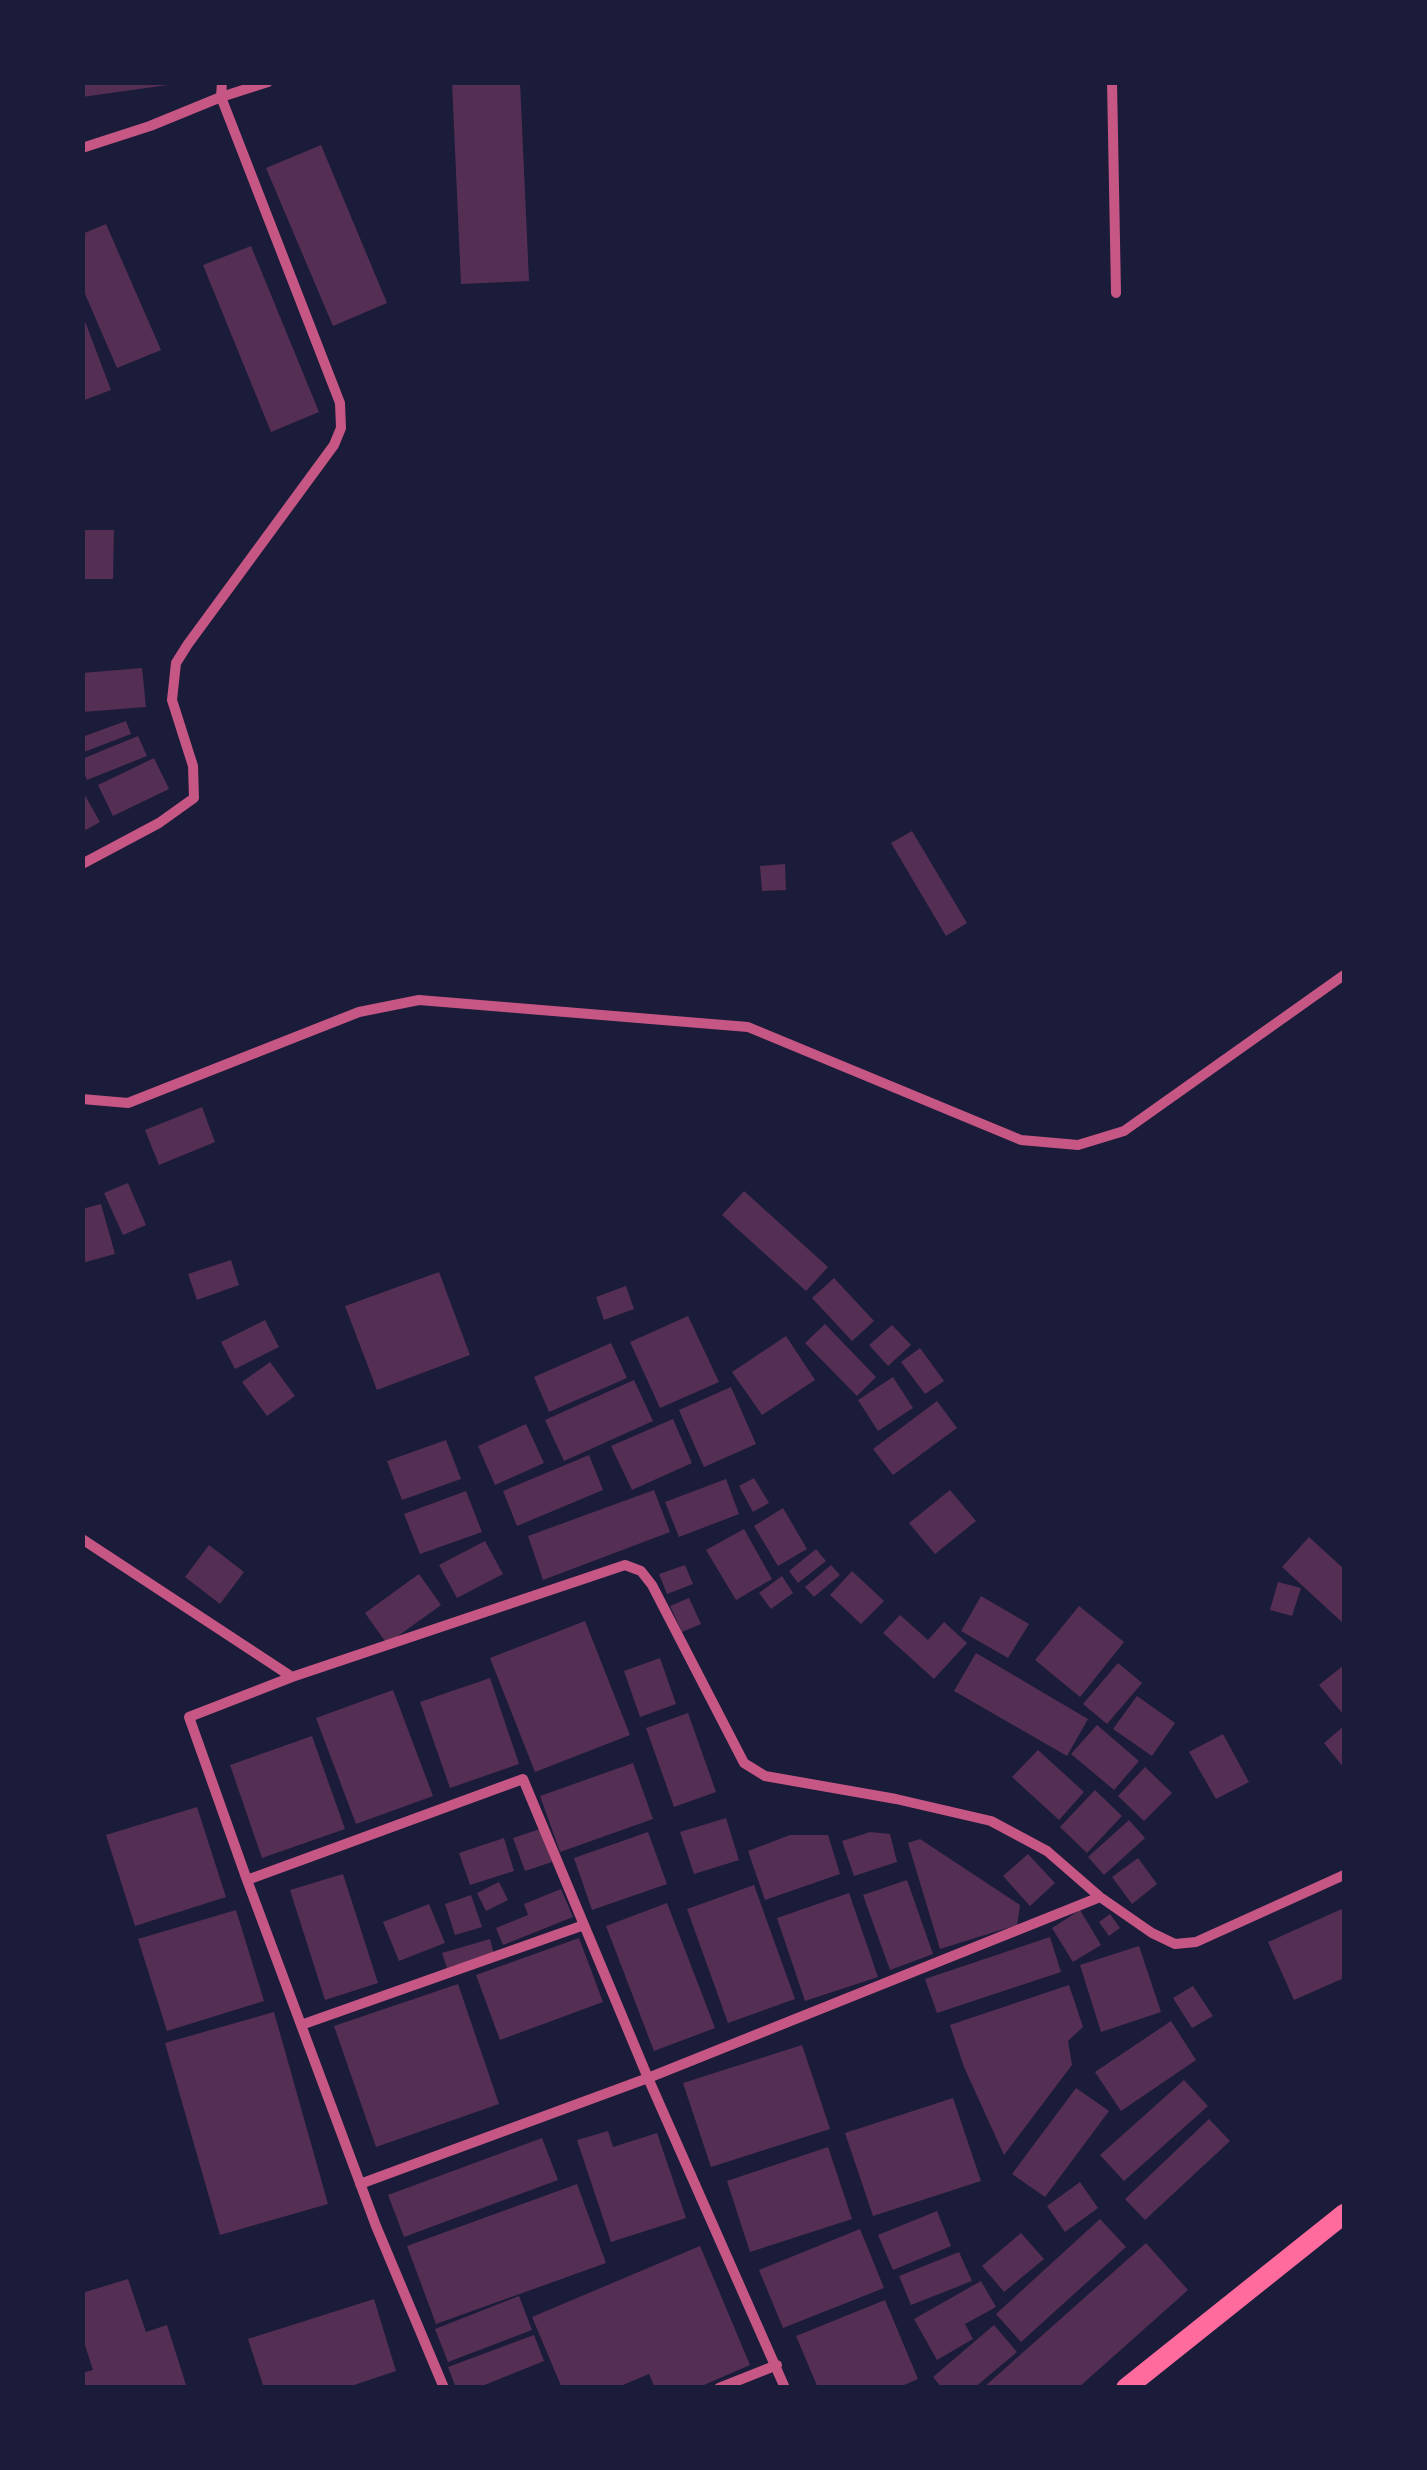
<!DOCTYPE html>
<style>
body{margin:0}
#map{position:relative;width:1427px;height:2470px;overflow:hidden;background:#1b1b3a;font-family:Arial,sans-serif}
canvas{display:block}
.frame{position:absolute;inset:0;border:85px solid #1b1b3a;pointer-events:none}
</style>
<div id="map">
<canvas width="1427" height="2470"></canvas>
<div class="frame"></div>
</div>
<script>
const g = document.querySelector('canvas').getContext('2d');
g.lineJoin = 'round';
function fill(path, color) {
  g.fillStyle = color;
  g.fill(path, 'evenodd');
}
function toPath(rows) {
  const path = new Path2D();
  for (const r of rows) {
    path.moveTo(r[0], r[1]);
    for (let i = 2; i < r.length; i += 2) path.lineTo(r[i], r[i + 1]);
  }
  return path;
}
function strokePath(path, color, width, dash) {
  g.strokeStyle = color;
  g.lineWidth = width;
  g.lineCap = dash ? 'butt' : 'round';
  g.setLineDash(dash || []);
  g.stroke(path);
}
fill(toPath([
 [82,82,168,82,168,85,82,97],
 [452,82,520,82,529,281,461,284],
 [321,145,387,303,333,326,266,168],
 [106,224,161,350,117,368,82,287,82,234],
 [251,246,319,412,271,432,203,265],
 [83,316,111,390,82,401,82,317],
 [82,530,114,530,113,579,82,579],
 [142,668,146,707,82,712,82,673],
 [126,721,131,734,84,752,82,737],
 [138,736,147,756,87,780,82,769,82,759],
 [154,758,169,789,113,816,98,785],
 [82,790,100,822,82,832],
 [912,831,967,923,946,936,891,843],
 [785,864,786,890,762,891,760,866],
 [202,1107,215,1142,159,1165,145,1130],
 [128,1183,146,1225,123,1235,104,1193],
 [744,1191,828,1267,806,1291,722,1215],
 [101,1204,115,1254,82,1263,82,1209],
 [231,1260,239,1285,197,1300,188,1274],
 [439,1272,470,1355,377,1390,345,1306],
 [834,1278,874,1321,852,1341,812,1298],
 [626,1286,634,1309,604,1320,596,1297],
 [688,1316,719,1382,660,1408,630,1342],
 [265,1320,279,1347,235,1369,221,1342],
 [825,1324,876,1377,857,1396,805,1343],
 [892,1325,911,1345,888,1366,869,1345],
 [786,1336,815,1380,762,1415,732,1372],
 [611,1343,627,1378,549,1412,534,1377],
 [920,1348,944,1381,925,1394,901,1362],
 [270,1362,295,1396,267,1416,242,1382],
 [893,1377,913,1408,878,1431,858,1400],
 [634,1380,653,1421,564,1461,545,1420],
 [731,1387,756,1444,704,1467,679,1410],
 [937,1401,957,1428,893,1475,873,1449],
 [673,1419,692,1463,632,1490,611,1446],
 [526,1424,544,1463,495,1485,478,1446],
 [446,1440,461,1479,402,1500,387,1461],
 [589,1455,603,1490,517,1526,503,1491],
 [754,1478,769,1503,753,1512,739,1486],
 [726,1479,739,1514,679,1537,665,1502],
 [654,1490,670,1532,543,1580,528,1536],
 [950,1490,976,1521,935,1554,909,1523],
 [466,1491,482,1532,420,1554,404,1514],
 [783,1508,807,1549,778,1566,754,1526],
 [744,1529,772,1579,736,1600,706,1550],
 [1309,1537,1344,1569,1344,1624,1282,1567],
 [485,1541,503,1574,457,1598,439,1565],
 [209,1545,244,1572,220,1604,185,1577],
 [816,1549,826,1561,798,1583,789,1571],
 [685,1565,693,1584,667,1594,659,1574],
 [831,1565,840,1575,814,1597,805,1587],
 [852,1571,884,1601,861,1624,830,1595],
 [419,1574,441,1605,387,1644,365,1613],
 [782,1576,793,1593,771,1609,759,1593],
 [1278,1582,1301,1588,1292,1616,1270,1610],
 [981,1596,1029,1624,1008,1658,961,1631],
 [689,1598,701,1624,682,1632,670,1606],
 [1079,1606,1124,1642,1080,1697,1035,1660],
 [900,1615,928,1640,944,1622,967,1643,934,1679,883,1633],
 [585,1621,630,1735,535,1772,490,1658],
 [976,1653,1088,1719,1067,1756,954,1691],
 [660,1658,676,1704,640,1717,624,1671],
 [1118,1663,1142,1683,1107,1724,1083,1704],
 [1344,1665,1344,1712,1342,1713,1319,1685],
 [490,1678,519,1764,450,1788,420,1702],
 [393,1690,433,1796,356,1824,316,1718],
 [1137,1696,1175,1723,1152,1756,1113,1729],
 [688,1713,716,1792,674,1807,646,1728],
 [1097,1725,1139,1761,1114,1790,1071,1754],
 [1344,1726,1344,1768,1324,1743],
 [1223,1734,1249,1782,1216,1799,1189,1752],
 [312,1736,345,1829,262,1858,230,1765],
 [1038,1750,1084,1792,1059,1820,1012,1777],
 [633,1763,653,1819,560,1852,540,1796],
 [1145,1767,1172,1793,1144,1821,1118,1796],
 [1095,1790,1122,1816,1087,1853,1060,1827],
 [197,1807,226,1897,135,1926,106,1835],
 [726,1818,739,1860,694,1874,680,1832],
 [1129,1820,1145,1838,1104,1875,1088,1857],
 [540,1829,552,1862,525,1871,513,1838],
 [648,1832,667,1884,592,1910,574,1858],
 [870,1832,890,1834,897,1862,854,1876,842,1841],
 [790,1835,828,1835,840,1874,765,1900,748,1851],
 [504,1838,514,1871,470,1885,459,1853],
 [920,1839,1020,1905,1017,1925,940,1949,908,1843],
 [1028,1854,1055,1883,1030,1906,1003,1876],
 [1138,1858,1157,1884,1132,1904,1112,1877],
 [343,1874,378,1983,325,2000,290,1890],
 [907,1880,933,1954,890,1970,863,1895],
 [499,1882,508,1900,486,1911,477,1893],
 [754,1885,795,1999,728,2023,687,1909],
 [561,1889,573,1917,503,1945,496,1928,528,1915,524,1904],
 [849,1893,878,1977,805,2001,777,1918],
 [471,1895,482,1927,455,1935,445,1904],
 [667,1903,715,2028,654,2051,606,1926],
 [429,1904,445,1943,399,1961,383,1922],
 [1344,1908,1344,1978,1294,2000,1268,1942],
 [236,1910,264,2001,167,2031,138,1939],
 [1080,1910,1101,1945,1073,1962,1052,1928],
 [1110,1914,1120,1928,1109,1936,1099,1922],
 [1050,1937,1061,1972,937,2013,925,1979],
 [579,1938,603,2002,500,2040,476,1975],
 [490,1939,494,1954,447,1968,442,1953],
 [1139,1946,1161,2012,1101,2032,1080,1965],
 [458,1984,499,2104,376,2147,334,2026],
 [1069,1985,1083,2027,1068,2041,1072,2065,1004,2155,964,2067,950,2025],
 [1193,1986,1213,2016,1192,2028,1173,1998],
 [274,2012,328,2204,220,2235,165,2043],
 [1171,2021,1196,2060,1121,2111,1095,2072],
 [802,2045,830,2129,711,2167,683,2083],
 [1184,2080,1208,2106,1124,2181,1100,2155],
 [1076,2088,1109,2111,1045,2197,1012,2174],
 [953,2098,981,2181,873,2216,845,2133],
 [1209,2119,1230,2141,1145,2220,1125,2199],
 [608,2131,613,2147,657,2133,686,2218,611,2242,577,2140],
 [542,2138,558,2180,404,2237,388,2195],
 [828,2147,852,2219,750,2252,727,2181],
 [1080,2182,1098,2208,1065,2232,1047,2206],
 [577,2184,606,2263,436,2324,407,2246],
 [937,2211,951,2246,893,2270,878,2235],
 [1100,2219,1126,2247,1021,2342,996,2314],
 [860,2229,884,2288,783,2328,759,2270],
 [1021,2233,1044,2259,1004,2292,982,2266],
 [1146,2243,1188,2290,1078,2388,983,2388],
 [700,2246,750,2365,697,2388,655,2388,649,2374,616,2388,562,2388,532,2317],
 [959,2252,972,2281,911,2305,899,2276],
 [128,2279,146,2332,167,2325,187,2388,82,2388,82,2373,93,2370,82,2336,82,2293],
 [981,2281,996,2307,965,2324,973,2339,937,2360,914,2319],
 [519,2296,532,2330,448,2362,435,2329],
 [374,2299,396,2371,345,2388,264,2388,248,2339],
 [885,2300,918,2379,897,2388,818,2388,796,2336],
 [994,2325,1017,2352,974,2388,942,2388,933,2377],
 [534,2335,544,2361,477,2388,456,2388,448,2367]
]), '#542f53');
strokePath(toPath([
 [1112,82,1116,293],
 [82,148,150,126,221,97,268,82],
 [82,864,159,823,194,798,193,766,172,700,176,663,188,644,334,445,341,428,340,403,221,97,222,82],
 [82,1099,128,1103,359,1012,419,1000,748,1027,1021,1140,1078,1145,1124,1131,1344,975],
 [82,1539,292,1677,625,1565,641,1571,652,1585,744,1763,765,1776,896,1799,991,1821,1047,1851,1100,1897,1152,1933,1175,1944,1196,1942,1344,1875],
 [247,1880,189,1717,292,1677],
 [301,2025,584,1925],
 [360,2184,648,2078,1100,1897],
 [444,2388,376,2226,247,1880,523,1779,648,2078,785,2388],
 [719,2388,777,2365]
]), '#c65784', 10);
strokePath(toPath([
 [1126,2388,1344,2214]
]), '#ff6b9d', 20);
</script>
